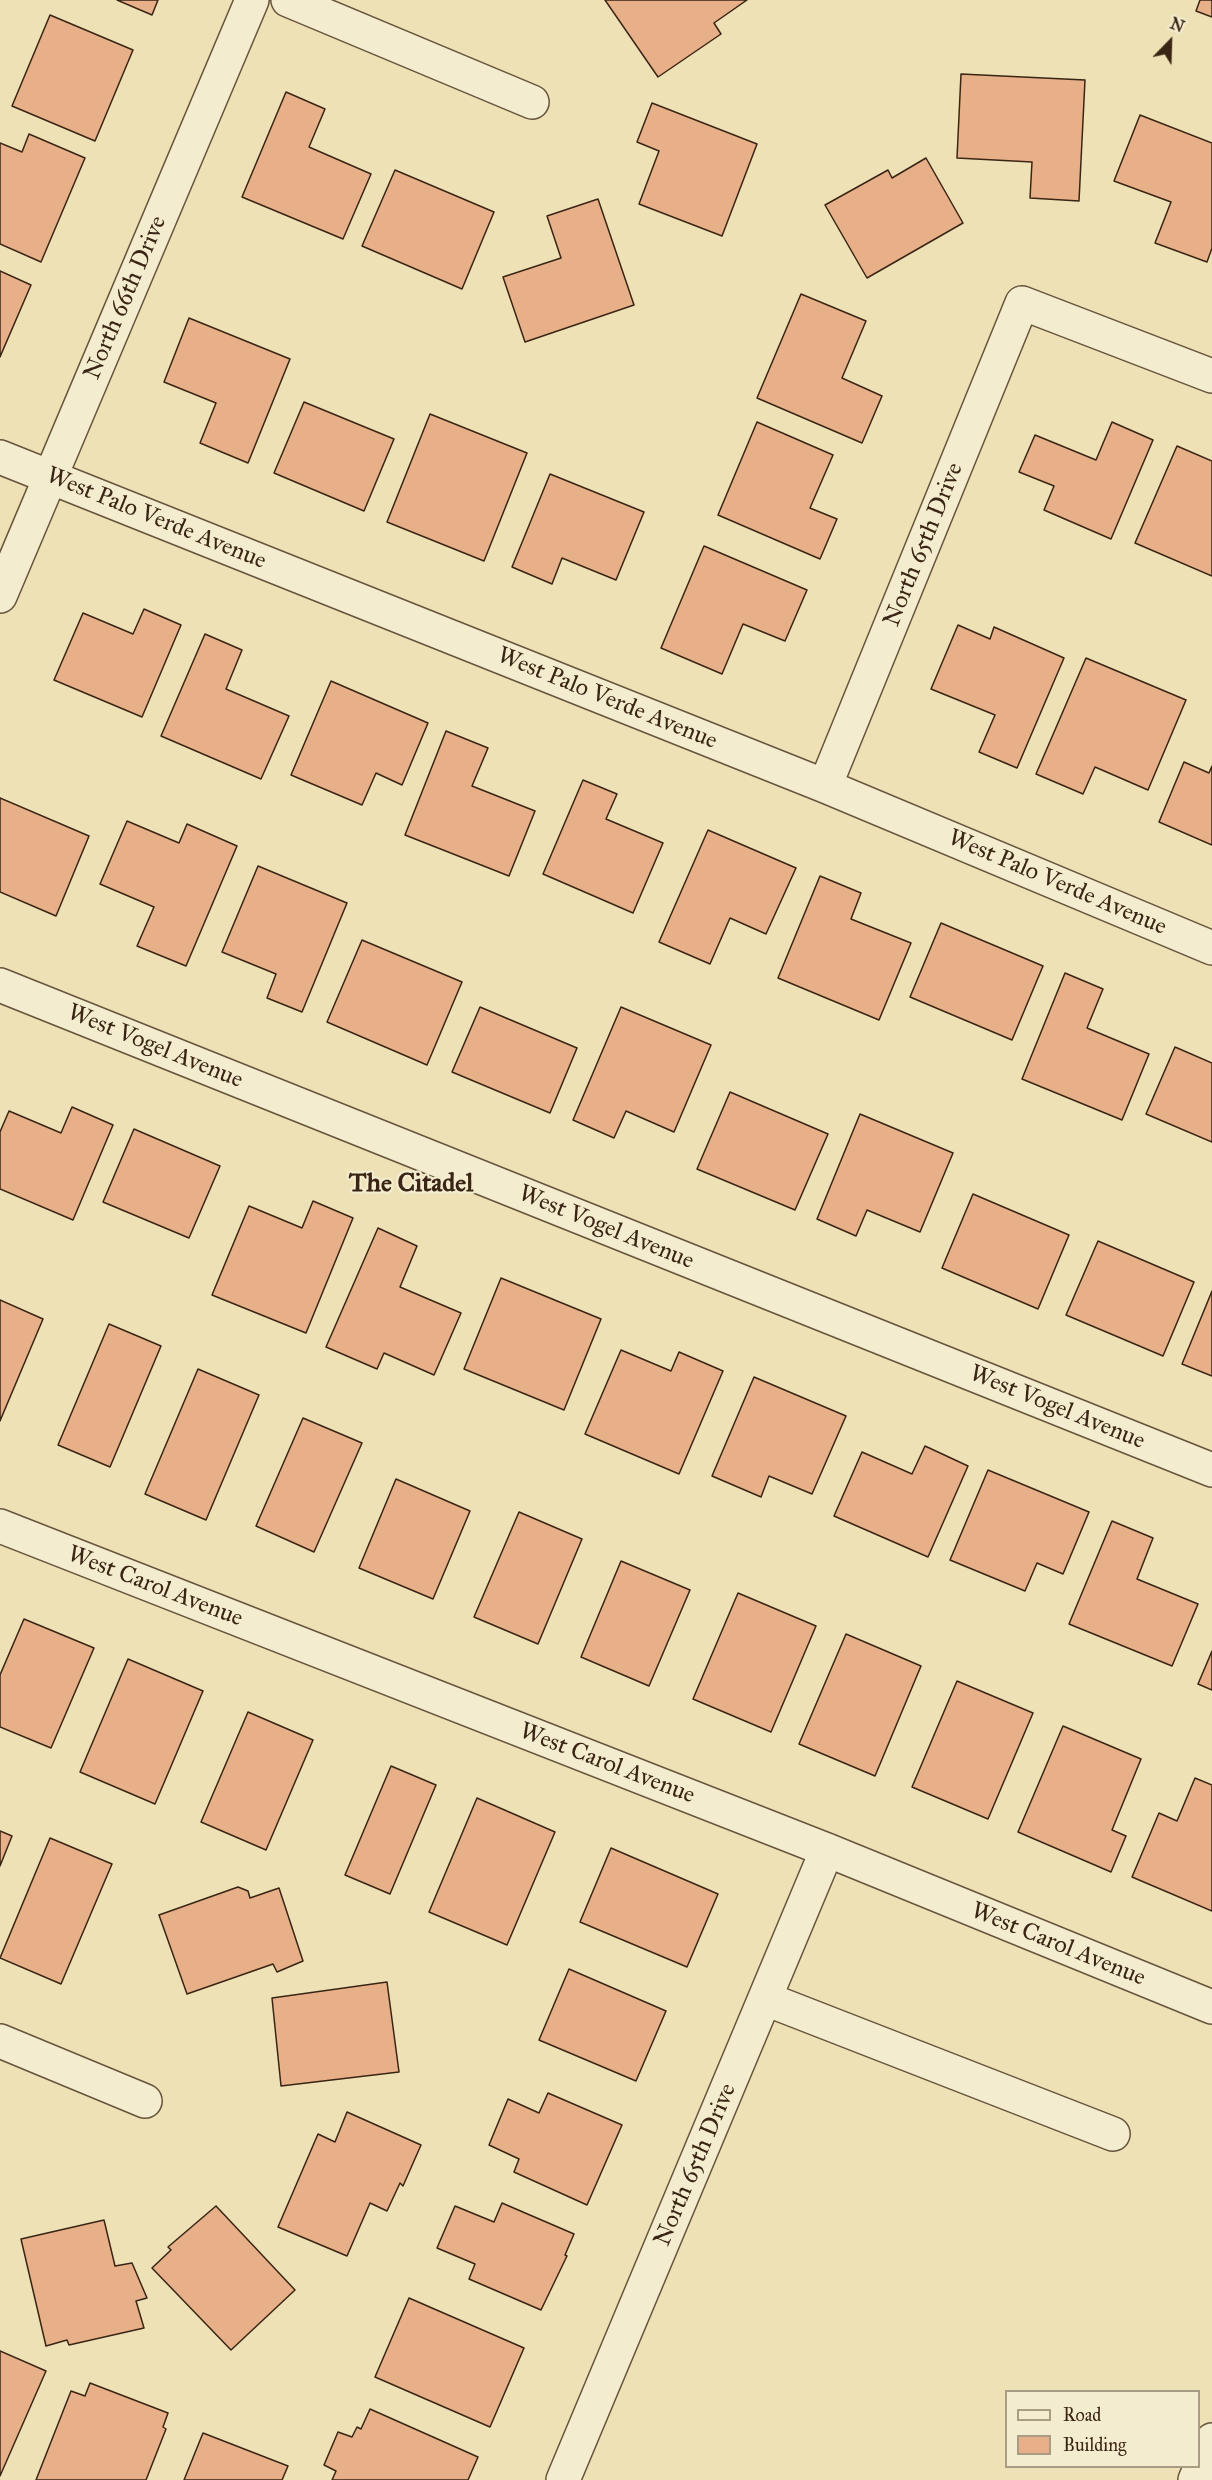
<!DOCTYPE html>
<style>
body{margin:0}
#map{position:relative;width:1212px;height:2480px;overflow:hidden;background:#ede1b5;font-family:"IM FELL Great Primer",serif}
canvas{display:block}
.legend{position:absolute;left:1005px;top:2390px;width:195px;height:78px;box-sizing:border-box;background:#f3eccf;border:2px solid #a99c84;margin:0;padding:8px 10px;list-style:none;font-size:18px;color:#3a2514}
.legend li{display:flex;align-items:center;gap:12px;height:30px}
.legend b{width:30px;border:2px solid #a99c84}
.north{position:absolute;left:1140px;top:12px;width:60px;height:60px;-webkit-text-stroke:4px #f3eccf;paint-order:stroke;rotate:23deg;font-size:16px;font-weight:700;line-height:24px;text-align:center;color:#3a2514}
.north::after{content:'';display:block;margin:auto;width:21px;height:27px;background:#3a2514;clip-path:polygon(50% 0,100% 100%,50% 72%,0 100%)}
</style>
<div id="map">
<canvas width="1212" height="2480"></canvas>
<ul class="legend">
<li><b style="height:8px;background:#f3eccf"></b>Road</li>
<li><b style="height:16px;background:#e7b088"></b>Building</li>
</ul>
<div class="north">N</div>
</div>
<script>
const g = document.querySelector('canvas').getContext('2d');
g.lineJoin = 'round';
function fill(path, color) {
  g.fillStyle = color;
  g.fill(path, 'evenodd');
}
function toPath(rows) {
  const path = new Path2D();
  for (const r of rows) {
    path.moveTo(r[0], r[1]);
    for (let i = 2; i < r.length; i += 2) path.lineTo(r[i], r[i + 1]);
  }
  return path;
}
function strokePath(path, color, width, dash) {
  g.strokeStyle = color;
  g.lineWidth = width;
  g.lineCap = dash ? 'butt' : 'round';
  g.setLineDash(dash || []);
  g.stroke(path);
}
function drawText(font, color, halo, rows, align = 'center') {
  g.font = font + ' "IM FELL Great Primer",serif';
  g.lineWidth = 4.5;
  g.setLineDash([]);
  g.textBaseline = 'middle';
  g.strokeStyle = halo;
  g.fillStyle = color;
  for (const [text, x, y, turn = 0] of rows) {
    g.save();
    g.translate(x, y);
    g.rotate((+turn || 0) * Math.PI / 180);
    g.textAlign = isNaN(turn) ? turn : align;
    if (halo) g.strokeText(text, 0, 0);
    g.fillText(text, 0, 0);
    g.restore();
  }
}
const building = toPath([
 [117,0,158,0,152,15,117,0],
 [605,0,747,0,714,23,721,34,658,77,605,0],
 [1200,0,1212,0,1212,17,1196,11,1200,0],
 [50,15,133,50,95,141,12,106,50,15],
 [961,74,1085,80,1079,201,1030,198,1032,162,957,158,961,74],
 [286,92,325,109,309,147,371,174,343,239,242,197,286,92],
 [652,103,757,144,722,236,639,204,659,151,637,142,652,103],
 [1140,115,1212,143,1212,248,1207,262,1155,243,1171,202,1114,181,1140,115],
 [29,134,85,158,41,262,0,244,0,143,22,152,29,134],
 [926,158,963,223,867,278,825,205,888,170,892,178,926,158],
 [395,170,494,212,462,289,362,246,395,170],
 [598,199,634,305,525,342,503,277,561,258,547,216,598,199],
 [0,271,31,285,0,357,0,271],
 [801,294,866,321,842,378,882,396,862,443,757,398,801,294],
 [189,318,290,359,248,463,200,443,216,403,164,382,189,318],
 [304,402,394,439,364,511,274,473,304,402],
 [430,414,527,453,484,561,387,522,430,414],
 [757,422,833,455,810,508,837,519,820,559,718,515,757,422],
 [1112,422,1153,440,1111,539,1044,510,1054,486,1019,472,1035,435,1096,460,1112,422],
 [1177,446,1212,461,1212,576,1135,543,1177,446],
 [550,474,644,512,616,580,562,558,552,584,512,567,550,474],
 [704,546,807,590,785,641,743,624,722,674,661,648,704,546],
 [144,609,181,625,142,717,54,680,83,613,133,634,144,609],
 [958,625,990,639,994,627,1064,658,1017,768,979,752,995,715,931,689,958,625],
 [205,634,242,650,226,689,289,716,261,779,161,736,205,634],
 [1086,658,1186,700,1148,790,1095,767,1083,794,1036,774,1086,658],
 [331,681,428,723,402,785,376,773,362,805,291,775,331,681],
 [446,731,488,748,472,786,535,811,509,876,405,835,446,731],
 [1184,762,1209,773,1212,766,1212,845,1159,822,1184,762],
 [583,780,617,794,606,819,663,843,633,913,543,874,583,780],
 [0,798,89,836,56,916,0,892,0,798],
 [127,821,179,843,187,824,237,846,186,966,137,946,154,907,100,884,127,821],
 [708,830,796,868,766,934,730,918,710,964,659,942,708,830],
 [258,866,347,903,302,1012,267,998,276,974,222,952,258,866],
 [820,876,861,893,851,919,911,943,879,1020,778,978,820,876],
 [941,923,1043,966,1012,1040,910,997,941,923],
 [362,940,462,982,427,1065,327,1022,362,940],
 [1065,973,1103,989,1087,1028,1149,1054,1122,1120,1022,1079,1065,973],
 [480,1007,577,1048,550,1113,452,1072,480,1007],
 [621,1007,711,1045,674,1132,626,1111,614,1138,573,1120,621,1007],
 [1175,1047,1212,1063,1212,1142,1146,1114,1175,1047],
 [730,1092,828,1134,795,1210,697,1169,730,1092],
 [72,1107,113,1125,73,1220,0,1189,0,1132,9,1111,61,1133,72,1107],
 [860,1114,953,1153,920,1232,867,1210,856,1236,817,1219,860,1114],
 [134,1129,220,1166,189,1238,103,1202,134,1129],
 [973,1194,1069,1235,1038,1309,942,1268,973,1194],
 [313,1201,353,1218,306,1333,212,1295,249,1206,302,1228,313,1201],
 [378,1228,417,1246,400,1287,461,1313,434,1375,384,1353,377,1369,326,1347,378,1228],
 [1098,1241,1194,1282,1163,1356,1066,1315,1098,1241],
 [501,1278,601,1319,564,1410,464,1369,501,1278],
 [1212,1291,1212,1376,1182,1364,1212,1291],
 [0,1300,43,1319,0,1421,0,1300],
 [109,1324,161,1346,110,1467,58,1445,109,1324],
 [621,1350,671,1371,679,1352,723,1371,679,1474,585,1434,621,1350],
 [198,1369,259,1395,206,1520,145,1494,198,1369],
 [754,1377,846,1416,812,1494,769,1476,761,1497,712,1476,754,1377],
 [303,1418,362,1443,314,1552,256,1526,303,1418],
 [925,1446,968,1466,928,1557,834,1516,862,1452,912,1474,925,1446],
 [988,1470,1089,1512,1063,1574,1037,1563,1025,1591,950,1560,988,1470],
 [396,1479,470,1511,433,1599,359,1568,396,1479],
 [519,1512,582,1539,538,1644,474,1617,519,1512],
 [1112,1521,1153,1538,1137,1579,1198,1604,1172,1666,1069,1624,1112,1521],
 [621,1561,690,1590,649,1686,581,1657,621,1561],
 [738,1593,816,1626,771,1732,693,1699,738,1593],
 [24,1619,94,1648,51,1748,0,1727,0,1675,24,1619],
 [846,1634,921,1666,875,1776,799,1744,846,1634],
 [1212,1651,1212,1690,1198,1684,1212,1651],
 [128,1659,203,1691,155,1804,80,1772,128,1659],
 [957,1681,1033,1713,988,1819,912,1787,957,1681],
 [248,1712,313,1740,266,1850,201,1822,248,1712],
 [1063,1726,1141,1759,1112,1830,1126,1836,1111,1872,1018,1832,1063,1726],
 [391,1766,436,1785,390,1894,345,1875,391,1766],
 [1195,1778,1212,1785,1212,1911,1132,1877,1159,1813,1177,1821,1195,1778],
 [477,1798,555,1832,507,1945,429,1912,477,1798],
 [0,1831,12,1836,0,1866,0,1831],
 [50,1838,112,1864,61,1984,0,1958,50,1838],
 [611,1848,718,1894,687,1967,580,1922,611,1848],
 [238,1887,248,1891,250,1898,279,1888,303,1961,277,1972,273,1964,187,1994,159,1915,238,1887],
 [569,1969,666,2011,636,2081,539,2040,569,1969],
 [387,1982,399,2072,281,2086,272,1998,387,1982],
 [548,2093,622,2125,587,2205,514,2172,519,2159,489,2145,508,2099,539,2113,548,2093],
 [347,2112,421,2145,403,2186,400,2183,387,2211,370,2203,347,2256,278,2227,318,2134,335,2142,347,2112],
 [502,2203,574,2234,565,2255,567,2256,541,2310,469,2279,475,2264,437,2248,455,2206,494,2222,502,2203],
 [216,2206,295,2290,231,2350,152,2268,171,2250,168,2247,216,2206],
 [104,2220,115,2266,132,2263,147,2298,136,2301,144,2328,69,2345,67,2340,46,2346,21,2239,104,2220],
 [409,2298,524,2348,490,2427,375,2377,409,2298],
 [0,2351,46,2371,0,2476,0,2351],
 [90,2383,168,2413,163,2427,166,2429,146,2480,36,2480,71,2391,85,2396,90,2383],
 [370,2409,478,2457,468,2480,332,2480,336,2471,324,2465,338,2432,352,2437,357,2427,361,2429,370,2409],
 [203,2433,288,2466,282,2480,184,2480,203,2433]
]);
fill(building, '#e7b088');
strokePath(building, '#3a2514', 1.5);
const minor = toPath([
 [288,0,532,102],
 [0,457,825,786,1212,948],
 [0,596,252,0],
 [825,786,1022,303,1212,376],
 [0,985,1212,1470],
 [0,1526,827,1850,1212,2007],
 [766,1999,1113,2134],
 [0,2041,145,2101],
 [563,2480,827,1850],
 [1195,2480,1212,2440]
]);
strokePath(minor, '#67543c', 36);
strokePath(minor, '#f3eccf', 33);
drawText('24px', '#3a2514', '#f3eccf', [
 ["North 66th Drive",126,298,-67],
 ["West Palo Verde Avenue",156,519,22],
 ["North 65th Drive",924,545,-68],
 ["West Palo Verde Avenue",607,699,22],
 ["West Palo Verde Avenue",1057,883,23],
 ["West Vogel Avenue",155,1047,22],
 ["West Vogel Avenue",606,1228,22],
 ["West Vogel Avenue",1057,1408,22],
 ["West Carol Avenue",155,1587,21],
 ["West Carol Avenue",607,1764,21],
 ["West Carol Avenue",1058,1945,22],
 ["North 65th Drive",696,2165,-67]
]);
drawText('bold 26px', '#3a2514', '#f3eccf', [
 ["The Citadel",411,1185]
]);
</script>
